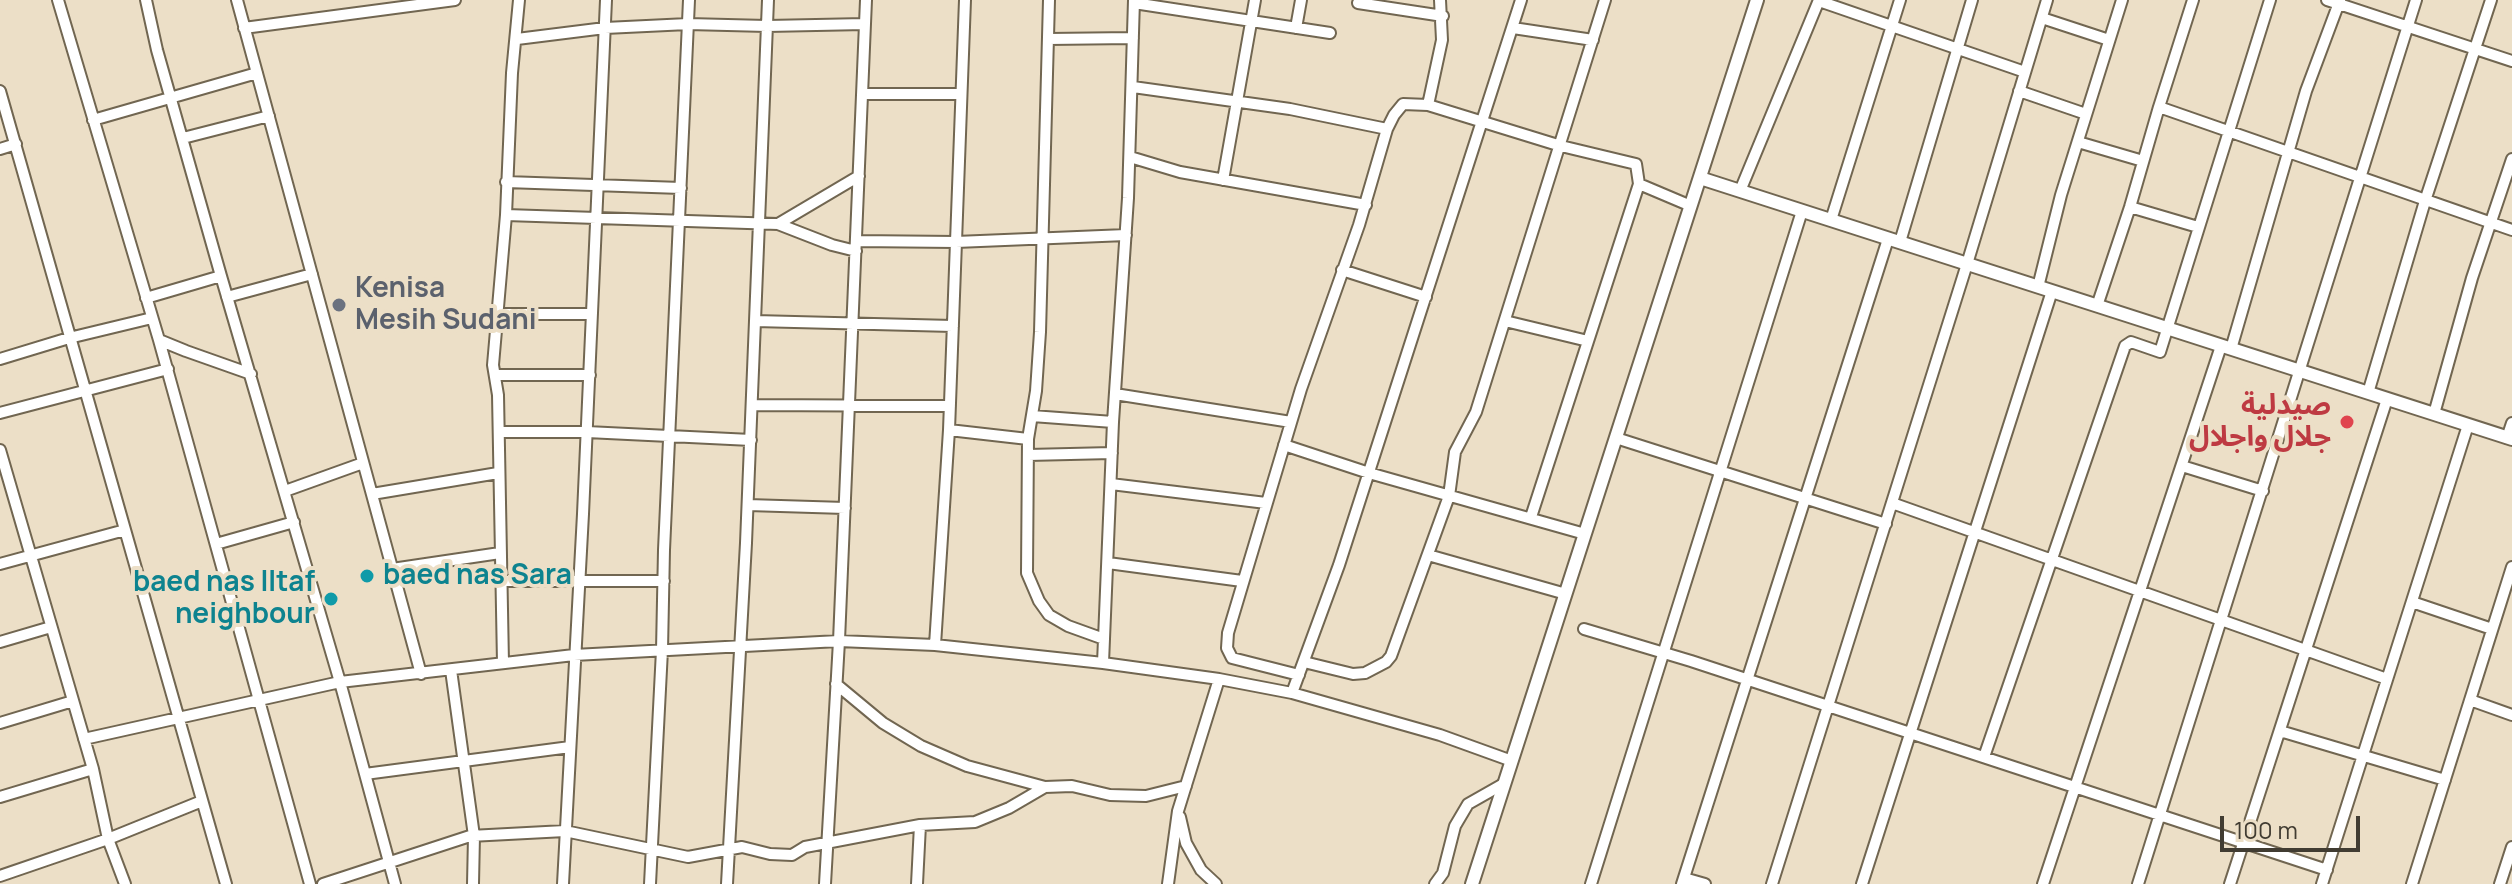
<!DOCTYPE html>
<meta charset="utf-8">
<style>
body{margin:0}
#map{position:relative;width:2512px;height:884px;overflow:hidden;background:#ecdfc7;font-family:Manrope,sans-serif}
canvas{display:block}
.scale{position:absolute;left:2220px;top:816px;width:140px;height:36px;box-sizing:border-box;border:4px solid #413c32;border-top:0;padding-left:10px;font-size:24px;line-height:28px;white-space:nowrap;color:#413c32;-webkit-text-stroke:6px #ecdfc7;paint-order:stroke}
</style>
<div id="map">
<canvas width="2512" height="884"></canvas>
<div class="scale">100 m</div>
</div>
<script>
const g = document.querySelector('canvas').getContext('2d');
g.lineJoin = 'round';
function toPath(rows) {
  const path = new Path2D();
  for (const r of rows) {
    path.moveTo(r[0], r[1]);
    for (let i = 2; i < r.length; i += 2) path.lineTo(r[i], r[i + 1]);
  }
  return path;
}
function strokePath(path, color, width, dash) {
  g.strokeStyle = color;
  g.lineWidth = width;
  g.lineCap = dash ? 'butt' : 'round';
  g.setLineDash(dash || []);
  g.stroke(path);
}
function drawText(font, color, halo, rows, align = 'center') {
  g.font = font + ' Manrope,"Noto Sans Arabic",sans-serif';
  g.lineWidth = 8;
  g.setLineDash([]);
  g.textBaseline = 'middle';
  g.strokeStyle = halo;
  g.fillStyle = color;
  for (const [text, x, y, turn = 0] of rows) {
    g.save();
    g.translate(x, y);
    g.rotate((+turn || 0) * Math.PI / 180);
    g.textAlign = isNaN(turn) ? turn : align;
    if (halo) g.strokeText(text, 0, 0);
    g.fillText(text, 0, 0);
    g.restore();
  }
}
const minor = toPath([
 [58,0,159,340,310,884],
 [146,0,157,50,221,276,340,682,395,884],
 [237,0,421,674],
 [1049,0,1040,332,1036,391,1028,439,1027,573,1039,601,1049,615,1068,626,1104,639],
 [2327,0,2512,61],
 [1819,1,2025,72],
 [1134,3,1330,33],
 [1358,3,1443,16],
 [2042,18,2109,40],
 [244,28,455,0],
 [1296,28,1301,0],
 [1513,28,1593,40],
 [517,39,605,28,688,24,767,26,865,24],
 [1048,39,1133,38],
 [1133,87,1290,109,1387,129],
 [0,91,226,884],
 [2019,91,2086,114],
 [862,94,961,94],
 [1428,105,1561,146,1636,164,1639,184,1531,517],
 [2159,107,2193,0],
 [93,120,257,73],
 [183,138,269,116],
 [2078,142,2143,161],
 [0,149,16,144],
 [1130,157,1180,172,1366,205],
 [1223,180,1255,0],
 [506,182,681,188],
 [1639,184,1691,206],
 [1740,191,1819,0],
 [2130,207,2198,227],
 [506,215,778,224,832,245,856,251],
 [1831,220,1900,0],
 [778,224,859,176],
 [856,241,956,242,1126,235],
 [1900,242,1972,0],
 [1342,270,1426,297],
 [2038,287,2061,195,2122,0],
 [227,297,312,274],
 [146,298,221,276],
 [2097,306,2130,207,2159,107,2512,230],
 [497,314,592,314],
 [755,321,953,326],
 [1505,321,1588,341],
 [159,340,186,351,251,374],
 [2231,349,2306,91,2340,0],
 [0,359,69,338,152,318],
 [495,375,590,375],
 [2368,393,2425,201,2491,0],
 [1115,394,1291,422],
 [752,405,950,406],
 [0,413,168,369],
 [2434,414,2472,278,2512,159],
 [1032,416,1113,422],
 [949,430,1028,439],
 [499,432,587,432,751,440],
 [1616,438,1886,524],
 [2507,438,2512,423],
 [1284,445,1369,473,1585,534],
 [0,450,93,769,108,839,125,884],
 [1028,455,1112,453],
 [2182,466,2263,491],
 [1111,484,1266,503],
 [285,491,363,463],
 [372,494,498,473],
 [1892,503,2387,679],
 [748,505,845,508],
 [216,544,294,522],
 [1428,555,1566,594],
 [1108,563,1242,581],
 [0,564,125,530],
 [392,569,500,553],
 [501,581,664,581],
 [2412,602,2492,629],
 [1584,629,1691,661,2327,870],
 [0,642,51,627],
 [935,645,949,430,965,0],
 [1304,662,1353,674,1365,673,1386,662,1391,656,1449,496,1455,452,1476,412,1605,0],
 [503,663,498,395,493,365,506,215,512,73,519,0],
 [1103,663,1113,422,1128,198,1134,0],
 [451,670,474,836,473,884],
 [1299,675,1232,658,1227,648,1228,633,1301,389,1359,225,1387,129,1394,115,1403,104,1428,105,1442,40,1440,0],
 [836,684,883,723,921,746,967,766,1045,787],
 [1292,693,1339,565,1521,0],
 [2470,700,2512,715],
 [0,723,73,701],
 [2280,731,2445,780],
 [84,739,340,682,574,655,839,641,935,645,1103,663,1219,679,1292,693,1440,735,1512,761],
 [1984,757,2125,346,2131,342,2160,352,2270,0],
 [365,774,570,747],
 [0,797,93,769],
 [1180,817,1186,843,1201,870,1216,884],
 [0,876,108,839,202,801],
 [1684,878,1705,884],
 [323,884,470,836,565,831,688,857,742,847,770,854,792,855,805,847,920,825,975,822,1009,808,1045,787,1072,786,1110,795,1146,796,1186,786],
 [563,884,583,514,606,0],
 [650,884,662,650,664,550,689,0],
 [727,884,746,543,768,0],
 [825,884,839,641,866,0],
 [917,884,920,825],
 [1168,884,1178,811,1219,679],
 [1435,884,1443,873,1455,826,1468,804,1505,783],
 [1591,884,1802,211],
 [1682,884,1888,239],
 [1772,884,1967,264,2047,0],
 [1862,884,2052,291],
 [2043,884,2221,346],
 [2138,884,2416,0],
 [2230,884,2387,399],
 [2322,884,2468,425],
 [2412,884,2512,567],
 [2500,884,2512,847]
]);
const tertiary = toPath([
 [1700,178,2512,439],
 [1472,884,1757,0]
]);
strokePath(minor, '#716651', 14);
strokePath(tertiary, '#716651', 16);
strokePath(minor, '#fff', 10);
strokePath(tertiary, '#fff', 12);
for (const [x, y, r, color] of [
 [339,305,8,"#6b7280"],
 [2347,422,8,"#e0444e"],
 [367,576,8,"#0f9aa8"],
 [331,599,8,"#0f9aa8"]
]) {
  const dot = new Path2D();
  dot.arc(x, y, r, 0, 2 * Math.PI);
  g.fillStyle = color;
  g.fill(dot);
  strokePath(dot, '#ecdfc7', 3);
}
drawText('bold 28px', '#5b616d', '#ecdfc7', [
 ["Kenisa",355,289],
 ["Mesih Sudani",355,321]
], 'left');
drawText('bold 28px', '#be3a42', '#ecdfc7', [
 ["صيدلية",2331,406],
 ["جلال واجلال",2331,438]
], 'right');
drawText('bold 28px', '#0d838f', '#ecdfc7', [
 ["baed nas Sara",383,576],
 ["baed nas Iltaf",315,583,"right"],
 ["neighbour",315,615,"right"]
], 'left');
</script>
